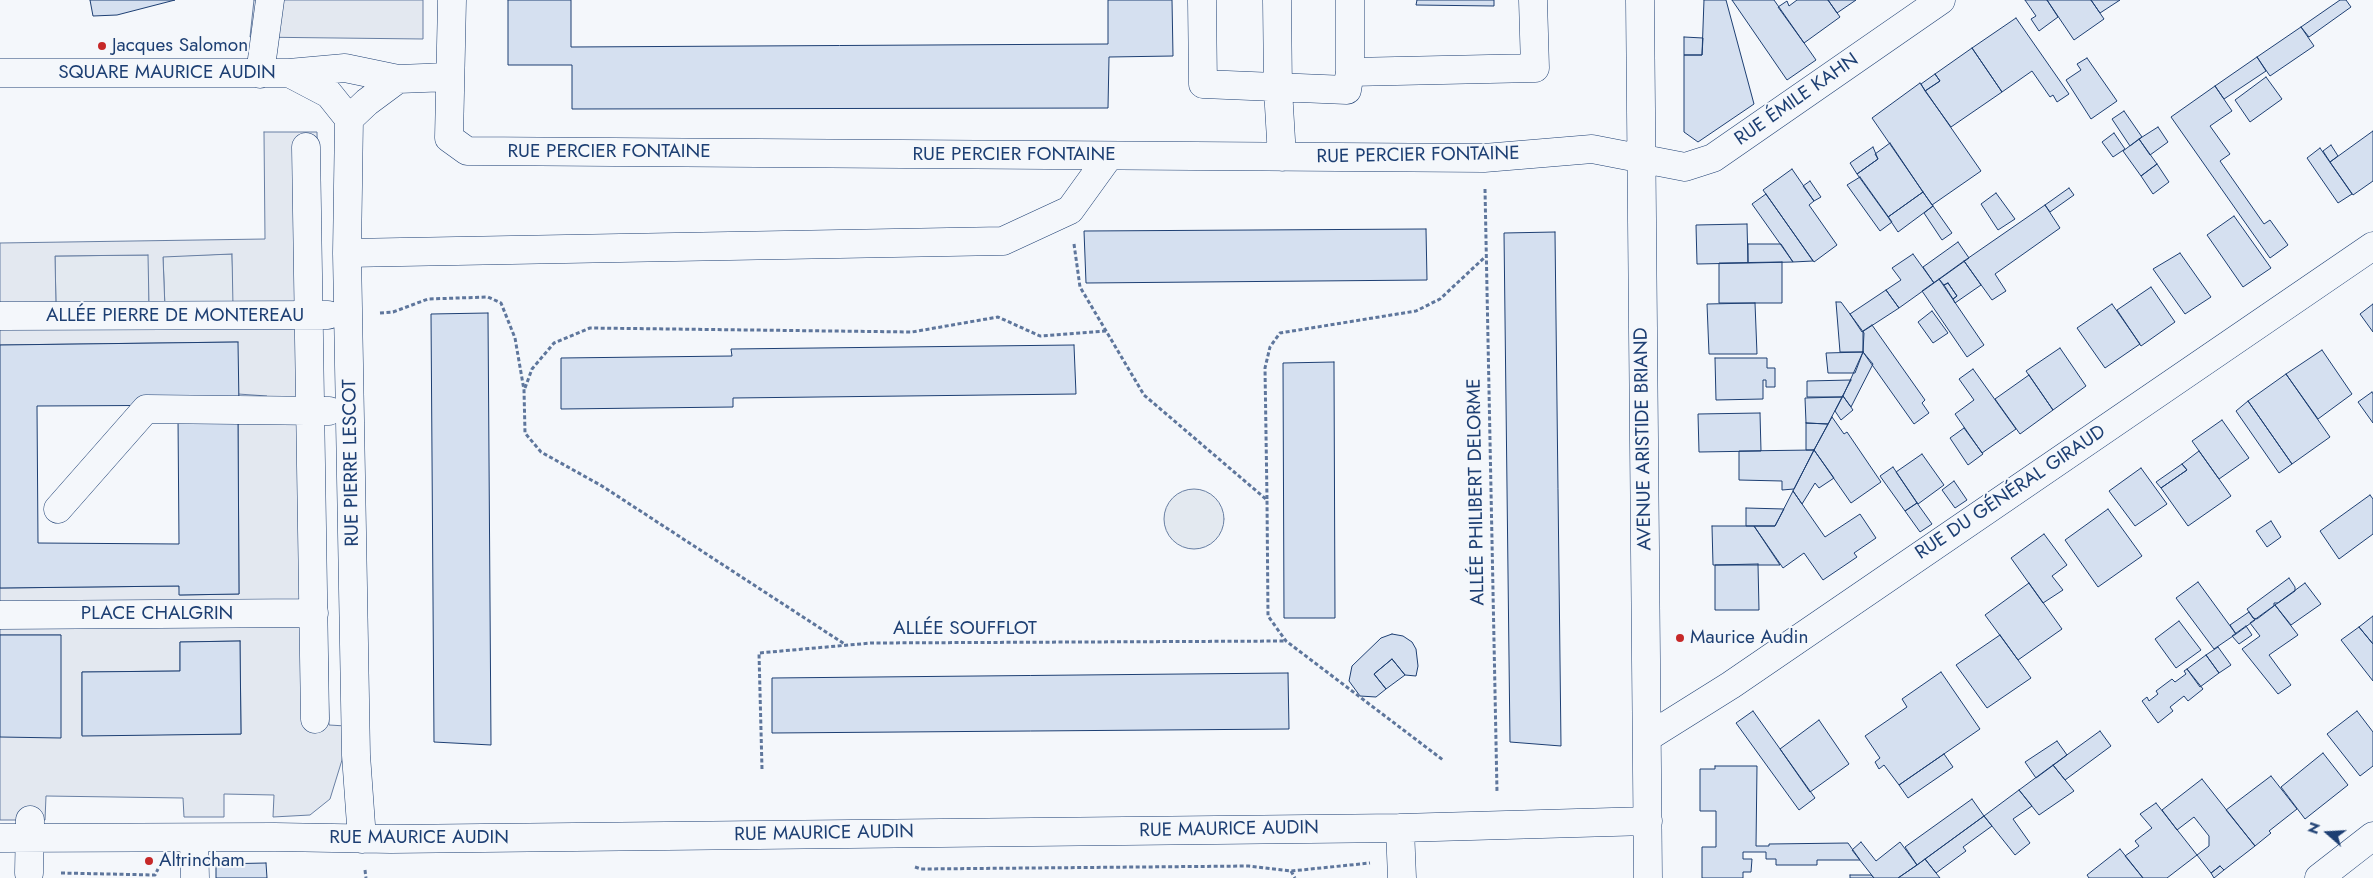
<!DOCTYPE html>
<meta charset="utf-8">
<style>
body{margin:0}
#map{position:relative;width:2373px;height:878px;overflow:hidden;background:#f4f7fb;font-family:Jost,sans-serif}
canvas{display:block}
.north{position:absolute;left:2303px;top:808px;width:50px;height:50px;-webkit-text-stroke:4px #f4f7fb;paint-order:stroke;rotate:289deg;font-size:14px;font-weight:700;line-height:20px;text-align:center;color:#1d3f73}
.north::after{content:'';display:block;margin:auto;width:18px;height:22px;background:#1d3f73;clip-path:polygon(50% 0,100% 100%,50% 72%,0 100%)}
</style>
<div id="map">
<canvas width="2373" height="878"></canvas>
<div class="north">N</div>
</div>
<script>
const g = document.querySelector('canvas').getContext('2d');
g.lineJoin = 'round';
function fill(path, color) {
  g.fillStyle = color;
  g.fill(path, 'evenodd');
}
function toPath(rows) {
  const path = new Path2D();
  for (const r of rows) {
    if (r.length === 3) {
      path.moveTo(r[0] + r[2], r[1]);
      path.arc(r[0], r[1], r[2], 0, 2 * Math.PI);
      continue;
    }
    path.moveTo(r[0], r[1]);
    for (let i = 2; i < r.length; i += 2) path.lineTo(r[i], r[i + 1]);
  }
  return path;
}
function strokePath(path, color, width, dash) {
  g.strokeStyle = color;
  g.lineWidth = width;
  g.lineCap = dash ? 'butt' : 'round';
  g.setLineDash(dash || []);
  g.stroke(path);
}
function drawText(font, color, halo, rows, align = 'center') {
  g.font = font + ' Jost,sans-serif';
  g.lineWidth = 4;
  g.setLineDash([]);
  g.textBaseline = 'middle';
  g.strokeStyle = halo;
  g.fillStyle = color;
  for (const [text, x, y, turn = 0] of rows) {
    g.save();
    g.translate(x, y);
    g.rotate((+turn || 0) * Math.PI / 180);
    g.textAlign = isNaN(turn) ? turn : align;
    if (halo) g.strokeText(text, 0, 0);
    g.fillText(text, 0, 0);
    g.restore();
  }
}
const green = toPath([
 [232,254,234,307,165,309,163,256,232,254],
 [149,255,149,305,56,306,55,256,149,255],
 [1194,519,30]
]);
fill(green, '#e3e9f0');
strokePath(green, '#687fa3', 1);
const parking = toPath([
 [254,0,423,0,423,39,250,37,254,0],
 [264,132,317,132,329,725,346,726,342,760,330,799,310,815,273,817,274,795,224,794,224,817,184,817,183,798,46,796,45,820,0,820,0,737,61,635,0,635,0,588,179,586,180,595,239,594,238,417,268,415,267,396,238,394,237,342,0,345,0,243,265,239,264,132],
 [232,254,233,307,165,309,163,257,232,254],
 [148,255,149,305,56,306,55,256,148,255],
 [240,641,241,734,82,735,82,672,180,671,180,642,240,641]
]);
fill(parking, '#e3e8f0');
strokePath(parking, '#687fa3', 1);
const building = toPath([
 [90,0,175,0,117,15,93,16,90,0],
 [508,0,571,0,571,47,1108,44,1108,0,1172,0,1173,56,1109,57,1108,108,572,109,572,65,508,65,508,0],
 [1417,0,1494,0,1494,6,1416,5,1417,0],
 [1704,0,1726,0,1754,104,1698,142,1684,132,1684,55,1702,55,1704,0],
 [1732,0,1774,0,1816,60,1787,80,1732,0],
 [1797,0,1828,0,1840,17,1804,43,1778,7,1787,1,1789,6,1797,0],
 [1828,0,1856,0,1837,13,1828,0],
 [2025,0,2047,0,2058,17,2039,31,2031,19,2036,16,2025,0],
 [2047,0,2091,0,2104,19,2074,40,2047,0],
 [2091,0,2120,0,2100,13,2091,0],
 [2340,0,2346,0,2351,7,2309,37,2301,27,2340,0],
 [2016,18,2069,94,2057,102,2053,95,2050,97,2032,71,2002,92,1972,48,2016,18],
 [2301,27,2314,46,2270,76,2257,57,2301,27],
 [1684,37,1703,38,1702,55,1684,55,1684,37],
 [1972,48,2002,92,1951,127,1925,91,1940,81,1935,74,1972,48],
 [2257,57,2266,71,2224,99,2215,86,2257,57],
 [2087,58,2117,101,2091,119,2066,80,2081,70,2077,64,2087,58],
 [1935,74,1940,81,1925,91,1921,84,1935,74],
 [2266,77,2282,99,2250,122,2235,100,2266,77],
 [1920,83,1981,171,1932,205,1872,118,1920,83],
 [2215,86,2232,111,2210,126,2230,154,2220,161,2264,224,2270,220,2288,245,2270,258,2171,117,2215,86],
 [2124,111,2142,137,2130,146,2112,119,2124,111],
 [2158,127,2168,142,2150,155,2139,139,2158,127],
 [2373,131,2373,181,2353,195,2330,162,2373,131],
 [2114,133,2125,149,2113,157,2102,142,2114,133],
 [2139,139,2157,164,2141,176,2123,151,2139,139],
 [1890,143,1923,192,1888,217,1857,174,1878,159,1875,154,1890,143],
 [2331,145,2338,156,2330,162,2323,151,2331,145],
 [1873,147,1878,159,1857,174,1850,163,1873,147],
 [2320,148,2352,194,2338,203,2307,158,2320,148],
 [2157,164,2169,182,2153,194,2141,176,2157,164],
 [1792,169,1814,201,1809,205,1837,245,1814,262,1763,190,1792,169],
 [1860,177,1892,222,1880,231,1847,185,1860,177],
 [1810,181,1821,197,1814,201,1803,186,1810,181],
 [2069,188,2074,195,2050,212,2045,205,2069,188],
 [1923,192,1933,206,1898,232,1888,217,1923,192],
 [1996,193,2015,219,1998,230,1981,204,1996,193],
 [1766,194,1813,261,1793,262,1752,204,1766,194],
 [2045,205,2060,228,1995,274,2006,291,1992,300,1964,261,2045,205],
 [1933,206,1952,233,1942,240,1924,213,1933,206],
 [2234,216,2271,268,2243,287,2207,235,2234,216],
 [1747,224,1748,263,1697,264,1696,225,1747,224],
 [1426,229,1427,280,1086,283,1084,231,1426,229],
 [1555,232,1561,746,1510,742,1504,233,1555,232],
 [1958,242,1969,258,1934,283,1923,267,1958,242],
 [1748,244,1781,244,1793,262,1748,263,1748,244],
 [2180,253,2211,297,2185,314,2153,269,2180,253],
 [1913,254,1934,283,1899,308,1886,290,1901,280,1892,268,1913,254],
 [1964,261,1981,285,1955,303,1953,299,1957,296,1948,283,1944,285,1939,279,1964,261],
 [1782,262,1782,303,1719,303,1719,263,1782,262],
 [1939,279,1984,345,1967,357,1922,291,1939,279],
 [1948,283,1957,296,1953,299,1944,285,1948,283],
 [2151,287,2175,322,2141,346,2117,310,2151,287],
 [1886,290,1899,308,1862,332,1850,314,1886,290],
 [1836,302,1841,302,1864,333,1863,352,1840,352,1836,302],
 [1755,303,1757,354,1709,354,1707,304,1755,303],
 [2112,304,2140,344,2105,368,2077,328,2112,304],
 [2373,304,2373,332,2360,314,2373,304],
 [1932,311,1948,333,1933,343,1918,322,1932,311],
 [488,313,491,745,434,742,431,314,488,313],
 [1872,325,1925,400,1922,403,1929,413,1914,424,1863,352,1863,331,1872,325],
 [238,342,239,405,37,406,38,543,179,544,178,418,238,417,239,594,179,595,179,586,0,588,0,345,238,342],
 [1074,345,1076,394,733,398,733,407,561,409,561,358,732,356,731,349,1074,345],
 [2060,348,2086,386,2053,410,2026,371,2060,348],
 [2322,350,2352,394,2318,419,2286,374,2322,350],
 [1863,352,1855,373,1828,373,1826,353,1863,352],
 [1863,352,1873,364,1851,407,1843,396,1863,352],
 [1715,358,1767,358,1767,368,1775,368,1775,387,1766,387,1766,380,1763,380,1763,399,1716,400,1715,358],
 [1334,362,1335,618,1284,618,1283,363,1334,362],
 [1973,369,2016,429,1982,453,1955,414,1974,400,1959,379,1973,369],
 [2286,374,2330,437,2292,464,2248,401,2286,374],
 [2029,375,2053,410,2020,434,1995,399,2029,375],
 [1851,380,1842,397,1807,397,1807,381,1851,380],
 [2372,392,2373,394,2373,423,2358,402,2372,392],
 [1843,396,1853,410,1841,420,1835,411,1843,396],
 [1842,397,1828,424,1806,423,1805,398,1842,397],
 [2248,401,2292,464,2279,473,2236,411,2248,401],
 [1760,413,1761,451,1699,452,1698,414,1760,413],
 [1832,417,1844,434,1847,432,1881,482,1851,503,1814,450,1832,417],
 [2222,420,2249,458,2219,479,2192,441,2222,420],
 [1806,423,1828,424,1814,450,1806,450,1806,423],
 [1964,428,1983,454,1968,465,1950,438,1964,428],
 [1814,450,1834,478,1819,488,1815,483,1802,504,1793,491,1814,450],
 [1814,450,1794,489,1782,490,1782,481,1739,480,1739,451,1814,450],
 [2199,451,2231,496,2188,526,2161,488,2187,470,2182,464,2199,451],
 [1922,454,1944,485,1918,504,1896,472,1922,454],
 [2182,464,2187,470,2161,488,2156,482,2182,464],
 [1893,467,1917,503,1905,511,1880,476,1893,467],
 [2141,468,2167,504,2135,526,2109,491,2141,468],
 [1954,481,1967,500,1955,508,1942,490,1954,481],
 [1793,491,1825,537,1860,514,1876,538,1854,553,1857,557,1823,580,1804,553,1783,568,1754,526,1775,526,1793,491],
 [2370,495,2373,499,2373,534,2339,559,2320,531,2370,495],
 [1917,503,1932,524,1920,532,1905,511,1917,503],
 [1746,508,1784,509,1775,526,1746,526,1746,508],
 [2108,509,2142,556,2098,587,2065,540,2108,509],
 [2271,521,2281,537,2267,547,2256,531,2271,521],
 [1712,526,1754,526,1780,565,1713,565,1712,526],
 [2044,534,2067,565,2052,576,2063,590,2043,603,2011,558,2044,534],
 [1758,564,1759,610,1715,610,1715,565,1758,564],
 [2289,578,2295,587,2295,591,2278,603,2274,603,2274,606,2257,619,2253,618,2247,609,2289,578],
 [2198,582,2236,634,2214,649,2176,598,2198,582],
 [2029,583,2062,629,2018,660,1985,615,2029,583],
 [2305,583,2321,604,2291,625,2275,605,2305,583],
 [2275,605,2298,635,2269,655,2291,685,2278,694,2242,649,2260,636,2250,623,2275,605],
 [2249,612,2255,620,2236,634,2230,625,2249,612],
 [2373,616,2373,644,2359,627,2373,616],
 [2179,621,2201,650,2176,668,2155,639,2179,621],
 [2246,626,2252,635,2239,644,2232,636,2246,626],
 [2359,627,2373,644,2373,681,2341,640,2359,627],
 [1392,634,1403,636,1412,642,1416,649,1418,666,1416,676,1405,675,1392,659,1374,674,1386,689,1376,697,1360,696,1349,681,1352,666,1381,638,1392,634],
 [0,635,61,635,61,738,0,737,0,635],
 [2000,635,2031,678,1987,708,1956,665,2000,635],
 [240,641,241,734,82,736,82,672,180,671,180,642,240,641],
 [2218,647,2231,665,2219,673,2206,655,2218,647],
 [2206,655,2219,673,2200,687,2187,669,2206,655],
 [1392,659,1405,675,1386,689,1374,674,1392,659],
 [2187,669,2203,689,2188,701,2184,696,2170,707,2173,711,2158,723,2142,701,2147,697,2149,701,2158,694,2156,691,2172,679,2175,682,2186,674,2184,671,2187,669],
 [1941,672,1980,729,1899,785,1884,765,1879,769,1875,762,1880,758,1865,736,1907,707,1902,699,1941,672],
 [1288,673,1289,729,772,733,772,678,1288,673],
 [1753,711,1815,798,1799,810,1736,723,1753,711],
 [2357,711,2373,732,2373,766,2360,776,2327,734,2357,711],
 [1819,720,1849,764,1810,792,1780,749,1819,720],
 [2100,731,2111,746,2065,780,2053,765,2100,731],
 [2057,741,2067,755,2036,778,2025,762,2057,741],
 [2323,753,2348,785,2305,819,2281,787,2323,753],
 [1944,754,1953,767,1908,798,1899,785,1944,754],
 [2053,765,2074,791,2039,815,2019,790,2053,765],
 [1715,766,1757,766,1756,846,1769,846,1769,844,1848,843,1860,860,1817,860,1817,865,1776,865,1776,859,1766,859,1766,852,1743,852,1743,859,1752,859,1751,872,1743,872,1743,878,1702,878,1702,847,1716,847,1716,811,1700,811,1700,769,1715,769,1715,766],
 [2271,776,2297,809,2269,831,2271,833,2255,846,2226,810,2271,776],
 [2202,779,2255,846,2224,870,2220,866,2211,873,2197,855,2209,846,2209,836,2194,817,2177,830,2162,810,2202,779],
 [2019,790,2032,806,2013,819,2030,843,2015,855,1984,816,2019,790],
 [1972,799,1984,816,1917,865,1905,847,1972,799],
 [2156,803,2197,855,2167,878,2143,878,2125,856,2139,846,2135,841,2152,828,2140,814,2156,803],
 [1984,816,1992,826,1963,847,1966,851,1936,873,1925,859,1984,816],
 [1861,842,1876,861,1900,842,1917,865,1898,878,1874,878,1852,850,1861,842],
 [2120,849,2143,878,2089,878,2087,875,2120,849],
 [1925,859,1940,878,1898,878,1917,865,1925,859],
 [266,863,267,878,216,878,216,864,266,863],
 [2220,866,2224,870,2214,878,2211,873,2220,866],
 [1850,875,1871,875,1874,878,1850,878,1850,875]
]);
fill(building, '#d5e0f0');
strokePath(building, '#1d3f73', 1);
const minor = toPath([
 [452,0,449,138,467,151,1484,158,1592,149,1685,167,1713,158,1941,0],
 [1202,0,1203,84,1347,90,1350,72,1350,0],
 [1277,0,1278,89,1282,157],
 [1640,0,1648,878],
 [1350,72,1535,68,1533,0],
 [0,73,289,73,329,94,349,119,347,253,356,755,362,839],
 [289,73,345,68,398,79,450,77],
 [260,74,270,0],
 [349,119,367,102,398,79],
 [306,147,315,719],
 [347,253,1003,241,1070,210,1109,156],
 [0,316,328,315],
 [58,509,146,409,329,411],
 [0,615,314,613],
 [1648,737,1731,685,2373,246],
 [1400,828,1402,878],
 [0,838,275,837,391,839,1400,828,1648,821],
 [194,838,195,878],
 [29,873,30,820],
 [2319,878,2373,836]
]);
strokePath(minor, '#1d3f73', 29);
strokePath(toPath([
 [1485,189,1497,792],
 [1074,244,1080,287,1144,395,1267,500,1268,616,1286,641,1443,760],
 [380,313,393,312,428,299,488,297,501,303,515,338,524,390,525,433,541,452,602,486,846,645],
 [525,388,532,369,554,343,590,328,912,332,998,317,1040,336,1106,331],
 [1267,499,1265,368,1270,347,1280,333,1416,311,1440,299,1485,257],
 [762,769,759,653,871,643,1286,641],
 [915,867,921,869,1249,866,1291,871,1370,863],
 [365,870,366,878],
 [1291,871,1295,878],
 [61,873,155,875,158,869]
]), '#5e769c', 3, [4, 2.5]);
strokePath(minor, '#f4f7fb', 28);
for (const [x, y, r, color] of [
 [102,46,5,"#c62828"],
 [1680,638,5,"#c62828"],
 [149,861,5,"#c62828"]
]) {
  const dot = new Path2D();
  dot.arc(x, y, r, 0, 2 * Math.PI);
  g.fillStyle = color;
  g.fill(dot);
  strokePath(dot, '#f4f7fb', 2);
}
drawText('19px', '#1d3f73', '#f4f7fb', [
 ["Jacques Salomon",112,46],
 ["Maurice Audin",1690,638],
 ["Altrincham",159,861]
], 'left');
drawText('19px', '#1d3f73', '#f4f7fb', [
 ["SQUARE MAURICE AUDIN",167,73],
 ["RUE ÉMILE KAHN",1797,100,-35],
 ["RUE PERCIER FONTAINE",609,152],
 ["RUE PERCIER FONTAINE",1014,155],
 ["RUE PERCIER FONTAINE",1418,156,-1],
 ["ALLÉE PIERRE DE MONTEREAU",175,316],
 ["AVENUE ARISTIDE BRIAND",1644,439,-91],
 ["RUE PIERRE LESCOT",352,463,-91],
 ["ALLÉE PHILIBERT DELORME",1477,492,-91],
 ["RUE DU GÉNÉRAL GIRAUD",2011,493,-34],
 ["PLACE CHALGRIN",157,614],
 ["ALLÉE SOUFFLOT",965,629],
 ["RUE MAURICE AUDIN",1229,830,-1],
 ["RUE MAURICE AUDIN",824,834,-1],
 ["RUE MAURICE AUDIN",419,838]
]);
</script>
